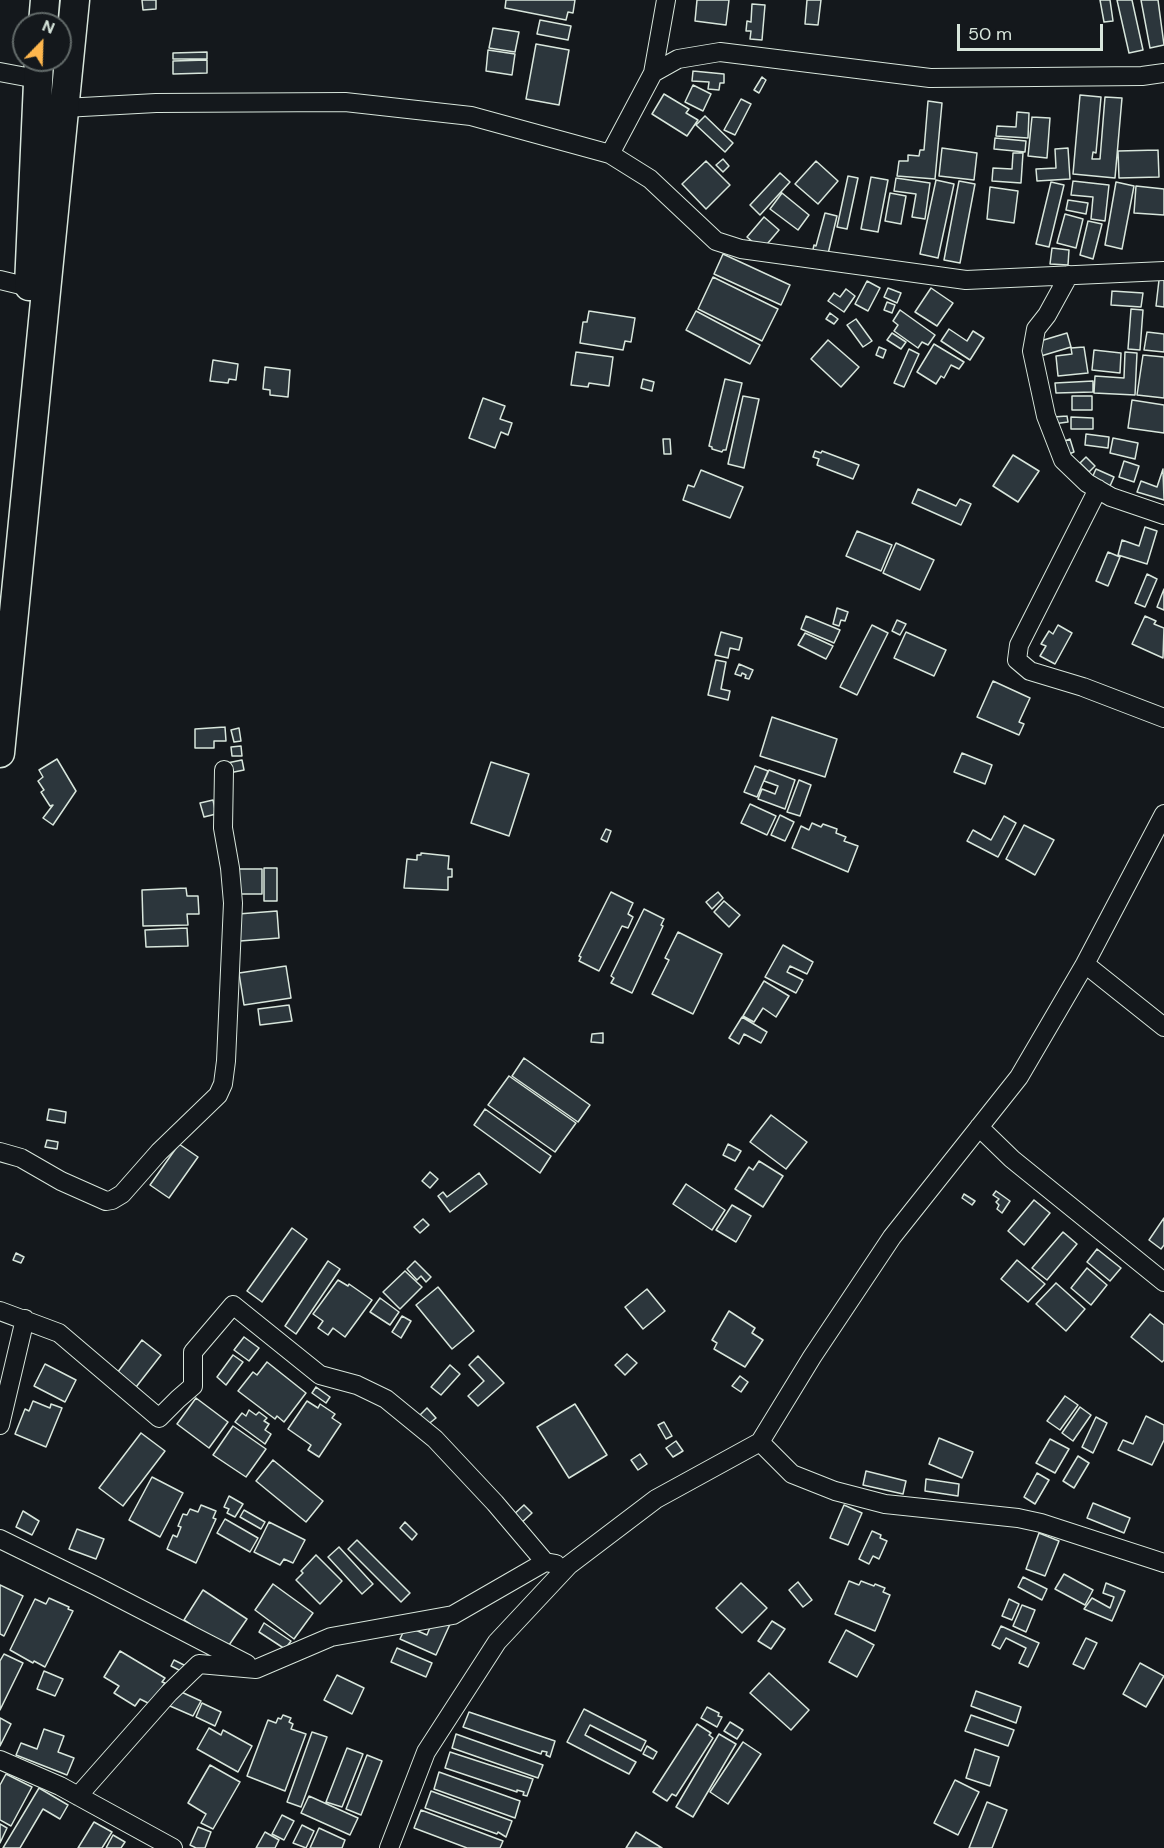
<!DOCTYPE html>
<style>
body{margin:0}
#map{position:relative;width:1164px;height:1848px;overflow:hidden;background:#14181c;font-family:"DM Sans",sans-serif}
canvas{display:block}
.north{position:absolute;left:12px;top:12px;width:60px;height:60px;box-sizing:border-box;background:#14181c;border:2px solid #626a69;border-radius:50%;rotate:23deg;font-size:16px;font-weight:700;line-height:24px;text-align:center;color:#d8e6dc}
.north::after{content:'';display:block;margin:auto;width:21px;height:27px;background:#ffb74d;clip-path:polygon(50% 0,100% 100%,50% 72%,0 100%)}
.scale{position:absolute;left:957px;top:24px;width:146px;height:27px;box-sizing:border-box;border:3px solid #d8e6dc;border-top:0;padding-left:8px;font-size:18px;line-height:21px;white-space:nowrap;color:#d8e6dc;-webkit-text-stroke:4px #14181c;paint-order:stroke}
</style>
<div id="map">
<canvas width="1164" height="1848"></canvas>
<div class="north">N</div>
<div class="scale">50 m</div>
</div>
<script>
const g = document.querySelector('canvas').getContext('2d');
g.lineJoin = 'round';
function fill(path, color) {
  g.fillStyle = color;
  g.fill(path, 'evenodd');
}
function toPath(rows) {
  const path = new Path2D();
  for (const r of rows) {
    path.moveTo(r[0], r[1]);
    for (let i = 2; i < r.length; i += 2) path.lineTo(r[i], r[i + 1]);
  }
  return path;
}
function strokePath(path, color, width, dash) {
  g.strokeStyle = color;
  g.lineWidth = width;
  g.lineCap = dash ? 'butt' : 'round';
  g.setLineDash(dash || []);
  g.stroke(path);
}
const building = toPath([
 [142,0,156,0,156,9,143,10,142,0],
 [506,0,575,0,573,13,568,12,566,20,505,8,506,0],
 [697,0,729,0,726,25,695,21,697,0],
 [807,0,821,0,818,25,805,24,807,0],
 [1100,0,1110,0,1113,21,1104,22,1100,0],
 [1117,0,1132,0,1143,50,1129,53,1117,0],
 [1141,0,1158,0,1164,45,1150,48,1141,0],
 [752,4,765,5,762,40,750,39,751,31,746,31,747,21,751,22,752,4],
 [540,20,571,26,568,40,537,34,540,20],
 [493,28,519,32,515,52,489,48,493,28],
 [536,44,569,50,559,105,526,99,536,44],
 [488,50,515,54,512,75,486,71,488,50],
 [207,52,207,59,173,59,173,53,207,52],
 [207,60,207,73,173,74,173,61,207,60],
 [693,71,724,74,724,83,720,83,719,90,708,89,709,82,692,81,693,71],
 [762,77,766,80,759,93,754,90,762,77],
 [693,85,711,94,703,111,685,102,693,85],
 [664,94,689,109,686,113,698,120,687,136,652,114,664,94],
 [1080,95,1101,97,1096,153,1093,152,1092,159,1100,159,1105,97,1122,98,1115,178,1073,174,1080,95],
 [741,99,751,104,735,135,724,130,741,99],
 [928,101,942,103,935,179,897,176,899,161,908,161,908,155,919,156,920,150,924,150,928,101],
 [1017,112,1029,113,1028,138,996,136,997,126,1016,127,1017,112],
 [705,116,733,143,725,152,696,125,705,116],
 [1032,117,1050,118,1047,158,1028,156,1032,117],
 [995,138,1026,141,1025,152,994,149,995,138],
 [942,148,977,153,974,180,939,176,942,148],
 [1068,148,1070,179,1037,181,1036,169,1056,168,1055,149,1068,148],
 [1158,150,1159,177,1119,178,1118,151,1158,150],
 [1013,153,1023,153,1021,183,992,181,993,168,1012,169,1013,153],
 [723,159,729,166,723,172,716,165,723,159],
 [706,161,730,185,706,209,682,184,706,161],
 [816,161,838,181,818,204,795,184,816,161],
 [780,173,790,182,760,215,750,205,780,173],
 [848,176,858,178,847,229,837,227,848,176],
 [871,177,888,180,878,232,861,229,871,177],
 [896,178,930,183,925,219,912,217,916,194,894,191,896,178],
 [936,180,954,184,938,258,920,254,936,180],
 [959,181,975,184,960,263,944,260,959,181],
 [1073,181,1109,185,1105,221,1091,219,1093,197,1071,195,1073,181],
 [1051,182,1064,185,1049,247,1036,244,1051,182],
 [1116,182,1134,186,1122,249,1105,245,1116,182],
 [1136,186,1164,189,1164,215,1134,213,1136,186],
 [990,187,1018,191,1014,223,987,219,990,187],
 [782,193,809,215,798,230,770,209,782,193],
 [890,193,906,196,901,224,885,221,890,193],
 [1068,200,1088,203,1086,214,1066,210,1068,200],
 [825,213,837,216,827,258,812,254,814,245,816,246,825,213],
 [1065,214,1083,219,1076,248,1057,243,1065,214],
 [764,217,779,230,762,250,747,237,764,217],
 [1088,221,1102,224,1093,259,1080,255,1088,221],
 [1052,248,1069,250,1068,265,1050,264,1052,248],
 [723,254,790,285,781,305,714,274,723,254],
 [713,277,778,309,762,341,698,309,713,277],
 [1159,280,1164,280,1164,307,1156,306,1159,280],
 [867,281,880,288,868,311,855,304,867,281],
 [888,288,901,293,897,303,884,297,888,288],
 [931,288,953,303,937,326,915,312,931,288],
 [846,289,855,296,844,312,828,301,834,293,840,297,846,289],
 [1112,291,1143,293,1141,307,1111,305,1112,291],
 [887,302,895,305,892,313,884,310,887,302],
 [1131,309,1143,310,1140,350,1128,349,1131,309],
 [900,310,935,335,928,345,922,342,918,348,894,331,898,325,893,321,900,310],
 [589,311,635,318,631,342,625,341,623,350,580,343,583,322,587,322,589,311],
 [696,311,760,345,750,364,686,330,696,311],
 [830,313,838,319,834,324,826,319,830,313],
 [856,319,872,341,863,347,847,325,856,319],
 [949,329,967,341,973,331,984,338,970,360,941,341,949,329],
 [1147,332,1164,334,1164,352,1144,350,1147,332],
 [892,333,906,342,901,349,887,340,892,333],
 [1067,333,1071,347,1041,356,1037,342,1067,333],
 [828,340,859,367,841,387,811,359,828,340],
 [934,344,964,362,959,369,951,365,944,378,941,376,936,384,917,372,934,344],
 [879,347,886,350,883,358,876,355,879,347],
 [1084,347,1088,373,1058,376,1056,356,1072,354,1071,348,1084,347],
 [909,349,919,354,904,387,894,383,909,349],
 [1094,350,1121,353,1120,373,1092,370,1094,350],
 [576,352,613,357,609,386,589,383,588,387,571,385,576,352],
 [1125,352,1137,353,1135,395,1094,393,1095,376,1124,378,1125,352],
 [1143,355,1164,357,1164,398,1137,395,1143,355],
 [213,360,238,364,236,380,229,379,228,383,210,381,213,360],
 [265,367,290,370,288,397,270,395,270,390,263,389,265,367],
 [643,379,654,382,652,391,641,388,643,379],
 [725,379,742,383,726,450,723,450,722,452,712,449,712,447,709,446,725,379],
 [1093,381,1093,392,1056,393,1055,383,1093,381],
 [743,396,759,399,744,468,728,464,743,396],
 [1072,396,1092,396,1092,410,1072,410,1072,396],
 [483,398,505,406,500,419,512,423,508,435,501,432,495,448,469,438,483,398],
 [1132,400,1164,405,1164,433,1128,428,1132,400],
 [1067,416,1068,422,1053,424,1053,417,1067,416],
 [1071,417,1093,418,1093,429,1071,429,1071,417],
 [1086,434,1109,437,1108,448,1085,445,1086,434],
 [1113,438,1138,443,1135,459,1110,453,1113,438],
 [663,439,670,439,671,454,664,454,663,439],
 [1070,439,1074,452,1064,456,1059,443,1070,439],
 [815,451,821,453,822,451,859,465,853,479,817,465,819,459,813,457,815,451],
 [1013,455,1039,471,1018,502,993,486,1013,455],
 [1086,457,1095,466,1089,472,1080,463,1086,457],
 [1124,461,1139,466,1134,482,1119,477,1124,461],
 [1096,469,1114,477,1110,486,1092,478,1096,469],
 [1163,469,1164,500,1137,492,1141,481,1157,487,1163,469],
 [701,470,743,487,730,518,683,500,688,485,694,487,701,470],
 [918,489,956,506,960,499,971,504,961,525,912,503,918,489],
 [1145,527,1157,531,1147,564,1118,555,1122,540,1139,546,1145,527],
 [857,531,892,545,881,571,846,556,857,531],
 [896,543,934,560,920,590,883,573,896,543],
 [1108,552,1120,557,1108,586,1096,581,1108,552],
 [1147,574,1157,579,1145,607,1135,603,1147,574],
 [1164,589,1164,610,1157,607,1164,589],
 [837,608,848,612,845,621,841,620,839,626,833,624,837,608],
 [806,616,840,630,834,643,801,629,806,616],
 [1145,616,1156,621,1154,624,1164,628,1163,658,1132,644,1145,616],
 [897,620,906,624,900,635,892,631,897,620],
 [872,625,888,633,857,695,840,687,872,625],
 [1058,625,1072,633,1055,664,1040,656,1046,646,1041,644,1049,631,1053,634,1058,625],
 [721,632,742,638,739,650,730,648,728,658,715,655,721,632],
 [906,632,946,650,934,676,894,658,906,632],
 [805,633,833,646,826,659,798,645,805,633],
 [716,660,726,662,721,689,730,691,728,700,708,695,716,660],
 [739,664,753,670,749,679,745,678,746,675,742,673,741,676,735,674,739,664],
 [993,681,1030,698,1019,722,1024,724,1019,735,977,717,993,681],
 [772,717,837,739,825,777,760,756,772,717],
 [225,727,226,741,214,741,214,748,195,748,195,729,225,727],
 [239,728,241,741,234,742,231,730,239,728],
 [241,746,242,756,232,756,231,747,241,746],
 [962,753,992,765,985,784,954,772,962,753],
 [57,759,76,791,53,825,43,818,53,805,50,806,41,792,44,790,38,781,43,777,39,770,57,759],
 [242,760,244,770,229,773,227,763,242,760],
 [491,762,529,774,509,836,471,823,491,762],
 [755,766,768,771,757,797,744,792,755,766],
 [769,770,795,780,785,809,758,799,762,789,775,794,778,786,764,781,769,770],
 [799,780,811,785,800,816,787,812,799,780],
 [213,800,216,814,204,817,200,803,213,800],
 [750,804,776,816,767,835,741,823,750,804],
 [780,815,794,822,785,841,771,835,780,815],
 [1004,816,1016,823,998,857,967,841,973,830,991,840,1004,816],
 [812,823,821,827,823,824,837,829,836,833,846,837,844,841,858,846,848,872,792,848,801,826,809,830,812,823],
 [1024,825,1054,840,1035,875,1006,859,1024,825],
 [606,829,611,831,607,842,601,839,606,829],
 [421,853,449,856,448,869,452,869,452,877,448,877,448,890,404,888,407,859,417,860,417,855,421,855,421,853],
 [264,868,277,868,277,901,264,901,264,868],
 [237,869,262,869,262,894,237,894,237,869],
 [186,888,187,896,198,896,199,914,187,914,188,925,143,926,142,890,186,888],
 [611,892,633,903,628,914,633,917,628,928,622,926,599,971,579,961,581,957,579,956,611,892],
 [718,892,723,898,712,909,706,902,718,892],
 [724,901,740,915,729,927,714,912,724,901],
 [644,909,664,919,661,925,663,926,632,993,611,983,614,978,611,976,644,909],
 [277,911,279,938,240,941,238,914,277,911],
 [187,928,188,946,146,947,145,930,187,928],
 [678,932,722,954,693,1014,652,994,669,960,665,958,678,932],
 [783,945,813,962,807,974,790,966,787,972,803,980,796,993,765,977,783,945],
 [286,966,291,998,244,1005,239,973,286,966],
 [764,981,789,996,776,1017,763,1008,754,1022,743,1016,764,981],
 [289,1005,292,1021,260,1025,258,1009,289,1005],
 [742,1017,767,1032,761,1043,744,1034,739,1044,729,1038,742,1017],
 [603,1033,603,1043,591,1042,592,1034,603,1033],
 [524,1058,590,1105,578,1122,512,1076,524,1058],
 [509,1076,576,1123,555,1152,488,1105,509,1076],
 [49,1109,66,1112,65,1123,47,1120,49,1109],
 [485,1109,551,1156,540,1173,474,1125,485,1109],
 [771,1115,807,1142,786,1169,750,1142,771,1115],
 [47,1140,58,1142,57,1149,45,1147,47,1140],
 [179,1144,198,1157,169,1198,150,1185,179,1144],
 [728,1144,741,1151,735,1161,723,1155,728,1144],
 [759,1161,783,1176,763,1207,735,1189,749,1167,753,1170,759,1161],
 [430,1172,438,1179,430,1188,422,1181,430,1172],
 [479,1173,487,1184,450,1212,438,1196,443,1192,447,1197,479,1173],
 [686,1184,725,1210,712,1230,673,1204,686,1184],
 [996,1191,1010,1201,1002,1213,997,1209,999,1205,996,1202,999,1199,993,1195,996,1191],
 [964,1194,975,1201,972,1205,962,1198,964,1194],
 [1034,1200,1050,1213,1024,1245,1008,1231,1034,1200],
 [732,1205,751,1216,736,1242,716,1230,732,1205],
 [1164,1218,1164,1245,1161,1249,1149,1240,1164,1218],
 [423,1219,429,1225,420,1233,414,1227,423,1219],
 [292,1228,307,1239,262,1302,247,1291,292,1228],
 [1063,1232,1077,1244,1047,1280,1032,1268,1063,1232],
 [1097,1249,1121,1268,1110,1281,1087,1262,1097,1249],
 [16,1253,24,1257,21,1263,13,1260,16,1253],
 [1017,1260,1045,1284,1028,1302,1001,1279,1017,1260],
 [328,1261,340,1269,296,1334,285,1326,328,1261],
 [415,1261,431,1277,426,1282,421,1276,417,1280,407,1269,415,1261],
 [1087,1268,1107,1285,1091,1305,1071,1288,1087,1268],
 [405,1271,422,1287,400,1309,383,1292,405,1271],
 [338,1280,348,1286,349,1284,372,1300,345,1337,333,1328,328,1335,318,1328,323,1321,313,1314,338,1280],
 [1056,1283,1085,1309,1066,1331,1036,1304,1056,1283],
 [438,1287,474,1331,452,1349,416,1305,438,1287],
 [647,1289,665,1311,643,1329,625,1307,647,1289],
 [380,1298,399,1312,390,1325,370,1312,380,1298],
 [729,1311,755,1328,752,1333,763,1340,745,1367,714,1349,717,1343,712,1340,729,1311],
 [1150,1314,1164,1325,1164,1360,1162,1362,1131,1337,1150,1314],
 [402,1316,411,1321,401,1338,392,1332,402,1316],
 [244,1337,259,1348,249,1361,234,1350,244,1337],
 [142,1340,161,1355,133,1391,114,1377,142,1340],
 [627,1354,637,1363,625,1375,615,1365,627,1354],
 [233,1355,243,1362,226,1385,217,1377,233,1355],
 [478,1356,504,1383,478,1406,468,1396,484,1381,469,1365,478,1356],
 [267,1362,306,1393,284,1422,277,1416,275,1419,238,1391,253,1372,257,1375,267,1362],
 [45,1364,76,1380,65,1402,34,1386,45,1364],
 [450,1365,460,1374,441,1395,431,1387,450,1365],
 [740,1376,748,1382,741,1392,732,1386,740,1376],
 [316,1387,330,1397,326,1403,312,1393,316,1387],
 [1065,1396,1078,1405,1060,1430,1047,1421,1065,1396],
 [196,1398,228,1422,209,1448,177,1424,196,1398],
 [33,1401,50,1408,51,1404,62,1408,46,1447,15,1434,25,1409,29,1411,33,1401],
 [307,1401,318,1408,320,1404,335,1414,332,1418,341,1424,319,1457,308,1450,311,1445,288,1429,307,1401],
 [575,1404,607,1455,569,1478,537,1427,575,1404],
 [1080,1407,1091,1415,1073,1441,1062,1433,1080,1407],
 [427,1408,436,1418,426,1426,418,1417,427,1408],
 [249,1410,256,1415,259,1412,267,1418,264,1421,269,1424,265,1430,271,1434,265,1444,235,1422,242,1413,246,1416,249,1410],
 [1146,1416,1164,1425,1164,1440,1152,1465,1118,1450,1123,1440,1133,1444,1146,1416],
 [1096,1417,1107,1423,1093,1453,1082,1447,1096,1417],
 [664,1422,672,1436,666,1439,658,1425,664,1422],
 [233,1426,266,1449,246,1477,213,1455,233,1426],
 [141,1433,165,1451,123,1506,99,1488,141,1433],
 [939,1438,973,1452,962,1478,929,1464,939,1438],
 [1050,1439,1069,1449,1055,1473,1036,1463,1050,1439],
 [676,1441,683,1451,673,1457,666,1448,676,1441],
 [640,1454,647,1464,638,1470,631,1460,640,1454],
 [1078,1456,1089,1463,1074,1488,1063,1481,1078,1456],
 [273,1460,323,1501,306,1522,256,1481,273,1460],
 [866,1471,906,1481,903,1494,863,1485,866,1471],
 [1037,1473,1049,1480,1035,1504,1024,1497,1037,1473],
 [152,1477,183,1493,160,1537,129,1520,152,1477],
 [926,1479,959,1484,958,1496,925,1491,926,1479],
 [229,1496,243,1504,235,1517,227,1513,229,1509,224,1507,229,1496],
 [1093,1503,1130,1518,1124,1533,1087,1518,1093,1503],
 [201,1505,216,1511,213,1518,216,1519,196,1563,167,1549,173,1535,177,1537,181,1527,178,1526,183,1514,187,1515,190,1509,198,1512,201,1505],
 [524,1505,532,1513,519,1525,511,1517,524,1505],
 [844,1505,862,1513,848,1545,830,1538,844,1505],
 [244,1510,265,1522,261,1529,240,1517,244,1510],
 [23,1511,39,1521,32,1535,16,1527,23,1511],
 [225,1519,258,1538,250,1552,217,1533,225,1519],
 [269,1522,305,1540,293,1563,284,1559,280,1565,254,1552,269,1522],
 [405,1522,417,1534,412,1540,400,1528,405,1522],
 [77,1529,104,1539,96,1559,69,1549,77,1529],
 [872,1531,881,1535,880,1538,887,1541,879,1559,873,1556,869,1564,859,1559,872,1531],
 [1039,1533,1059,1541,1045,1576,1026,1569,1039,1533],
 [357,1540,410,1593,401,1602,348,1549,357,1540],
 [339,1547,373,1584,362,1594,328,1557,339,1547],
 [316,1555,342,1581,320,1604,296,1580,303,1573,301,1571,316,1555],
 [1064,1574,1093,1590,1085,1605,1055,1589,1064,1574],
 [1023,1577,1047,1589,1042,1600,1018,1587,1023,1577],
 [849,1581,859,1585,861,1581,874,1586,875,1584,885,1588,883,1592,890,1595,875,1631,835,1614,849,1581],
 [798,1582,812,1600,803,1607,789,1590,798,1582],
 [741,1583,767,1608,742,1633,716,1608,741,1583],
 [1106,1583,1125,1591,1112,1621,1084,1609,1092,1598,1110,1608,1114,1597,1103,1593,1106,1583],
 [273,1584,313,1613,294,1639,255,1610,273,1584],
 [0,1585,23,1596,4,1636,0,1634,0,1585],
 [203,1590,247,1619,227,1648,184,1620,203,1590],
 [49,1598,69,1607,68,1609,73,1611,45,1667,34,1661,33,1663,10,1650,35,1599,46,1604,49,1598],
 [1009,1599,1019,1604,1012,1620,1002,1616,1009,1599],
 [1022,1605,1035,1610,1026,1632,1013,1626,1022,1605],
 [772,1621,785,1629,771,1649,758,1641,772,1621],
 [451,1622,436,1655,400,1639,406,1626,427,1635,431,1625,451,1622],
 [264,1623,291,1641,285,1649,259,1632,264,1623],
 [1001,1626,1039,1643,1028,1667,1019,1663,1026,1648,1006,1638,1000,1649,992,1645,1001,1626],
 [846,1630,874,1645,857,1677,829,1662,846,1630],
 [1086,1638,1097,1643,1084,1669,1073,1664,1086,1638],
 [397,1648,432,1663,426,1677,391,1662,397,1648],
 [120,1651,165,1678,162,1682,165,1683,152,1705,140,1699,135,1706,114,1693,119,1686,104,1677,120,1651],
 [4,1654,23,1663,0,1710,0,1661,4,1654],
 [174,1660,186,1666,183,1672,171,1666,174,1660],
 [1140,1663,1164,1676,1146,1707,1123,1694,1140,1663],
 [44,1671,63,1679,55,1696,37,1689,44,1671],
 [769,1673,809,1710,791,1730,750,1693,769,1673],
 [337,1675,364,1688,352,1714,324,1700,337,1675],
 [177,1690,201,1701,193,1716,170,1706,177,1690],
 [976,1691,1021,1707,1016,1723,971,1706,976,1691],
 [202,1703,221,1712,215,1726,196,1717,202,1703],
 [707,1707,719,1713,718,1716,722,1717,717,1727,701,1718,707,1707],
 [584,1709,646,1741,641,1751,590,1725,585,1735,636,1762,629,1774,567,1742,584,1709],
 [469,1712,555,1741,550,1757,546,1755,547,1752,542,1751,541,1754,463,1727,469,1712],
 [283,1715,291,1718,289,1722,293,1724,291,1729,306,1734,285,1791,247,1776,268,1720,276,1723,278,1718,281,1719,283,1715],
 [971,1715,1014,1730,1008,1746,965,1731,971,1715],
 [0,1718,11,1724,0,1746,0,1718],
 [730,1722,743,1730,737,1739,724,1731,730,1722],
 [697,1724,711,1733,709,1735,713,1738,676,1796,672,1794,667,1801,653,1792,697,1724],
 [209,1728,221,1735,223,1730,252,1746,238,1772,197,1749,209,1728],
 [44,1729,64,1736,58,1752,74,1758,67,1775,16,1755,21,1743,37,1749,44,1729],
 [312,1732,327,1737,301,1807,287,1802,312,1732],
 [456,1734,543,1765,538,1778,452,1748,456,1734],
 [719,1734,736,1744,693,1817,676,1807,719,1734],
 [743,1742,761,1754,728,1804,710,1792,743,1742],
 [647,1746,657,1752,653,1759,643,1754,647,1746],
 [347,1748,363,1754,342,1807,326,1802,347,1748],
 [975,1749,999,1757,990,1786,966,1778,975,1749],
 [450,1752,533,1779,527,1796,523,1795,524,1792,517,1790,517,1792,445,1768,450,1752],
 [367,1755,382,1761,361,1815,346,1809,367,1755],
 [210,1765,240,1782,213,1829,201,1823,206,1814,188,1803,210,1765],
 [439,1772,520,1801,515,1818,434,1789,439,1772],
 [6,1774,32,1787,11,1826,0,1820,0,1785,6,1774],
 [955,1780,979,1792,958,1835,934,1823,955,1780],
 [39,1788,68,1805,60,1819,43,1809,20,1848,3,1848,39,1788],
 [431,1791,512,1821,506,1837,498,1832,497,1834,425,1808,431,1791],
 [309,1796,358,1818,350,1835,301,1813,309,1796],
 [987,1802,1007,1810,992,1848,969,1848,987,1802],
 [421,1810,503,1841,500,1848,467,1848,414,1828,421,1810],
 [282,1815,294,1821,284,1840,272,1834,282,1815],
 [94,1822,112,1832,102,1848,78,1848,94,1822],
 [0,1824,7,1828,0,1843,0,1824],
 [302,1825,314,1831,306,1848,293,1843,302,1825],
 [198,1827,211,1832,205,1848,196,1848,190,1845,198,1827],
 [319,1828,345,1840,342,1848,310,1848,319,1828],
 [265,1832,279,1840,275,1848,256,1848,265,1832],
 [636,1832,662,1848,626,1848,636,1832],
 [113,1835,125,1842,121,1848,106,1848,113,1835]
]);
fill(building, '#2c363c');
strokePath(building, '#d8e6dc', 1.5);
const street = toPath([
 [0,72,37,79],
 [653,73,666,0],
 [64,108,156,103,345,102,471,116,610,154,650,179,716,241,741,249,966,280,1164,271],
 [610,154,653,73,678,59,720,52,930,78,1142,76,1164,73],
 [1069,275,1047,315,1036,329,1032,351,1046,416,1063,460,1087,483,1111,497,1164,515],
 [0,280,29,287],
 [1098,489,1019,645,1017,660,1030,671,1083,687,1164,718],
 [1085,964,1164,1027],
 [979,1127,1012,1159,1164,1282],
 [0,1152,21,1158,61,1181,106,1201,112,1200,122,1194,159,1152,218,1095,223,1084,226,1061,233,903,230,868,223,828,224,770],
 [0,1311,59,1333,159,1418,178,1399,193,1386,193,1352,233,1305,320,1375,357,1385,386,1399,435,1439,495,1503,545,1562],
 [0,1425,25,1319],
 [760,1442,792,1474,835,1491,885,1504,1018,1518,1041,1523,1164,1563],
 [0,1539,96,1586,247,1664],
 [0,1760,60,1786,173,1848],
 [78,1796,169,1693,199,1664,256,1669,331,1637,453,1615,545,1562,556,1564],
 [389,1848,426,1752,497,1642,569,1565,656,1499,760,1442,812,1357,892,1237,1019,1077,1085,964,1164,814]
]);
const primary = toPath([
 [43,24,45,0],
 [29,286,39,60],
 [0,753,75,0]
]);
strokePath(street, '#d8e6dc', 20);
strokePath(primary, '#d8e6dc', 31);
strokePath(street, '#14181c', 18);
strokePath(primary, '#14181c', 28);
</script>
